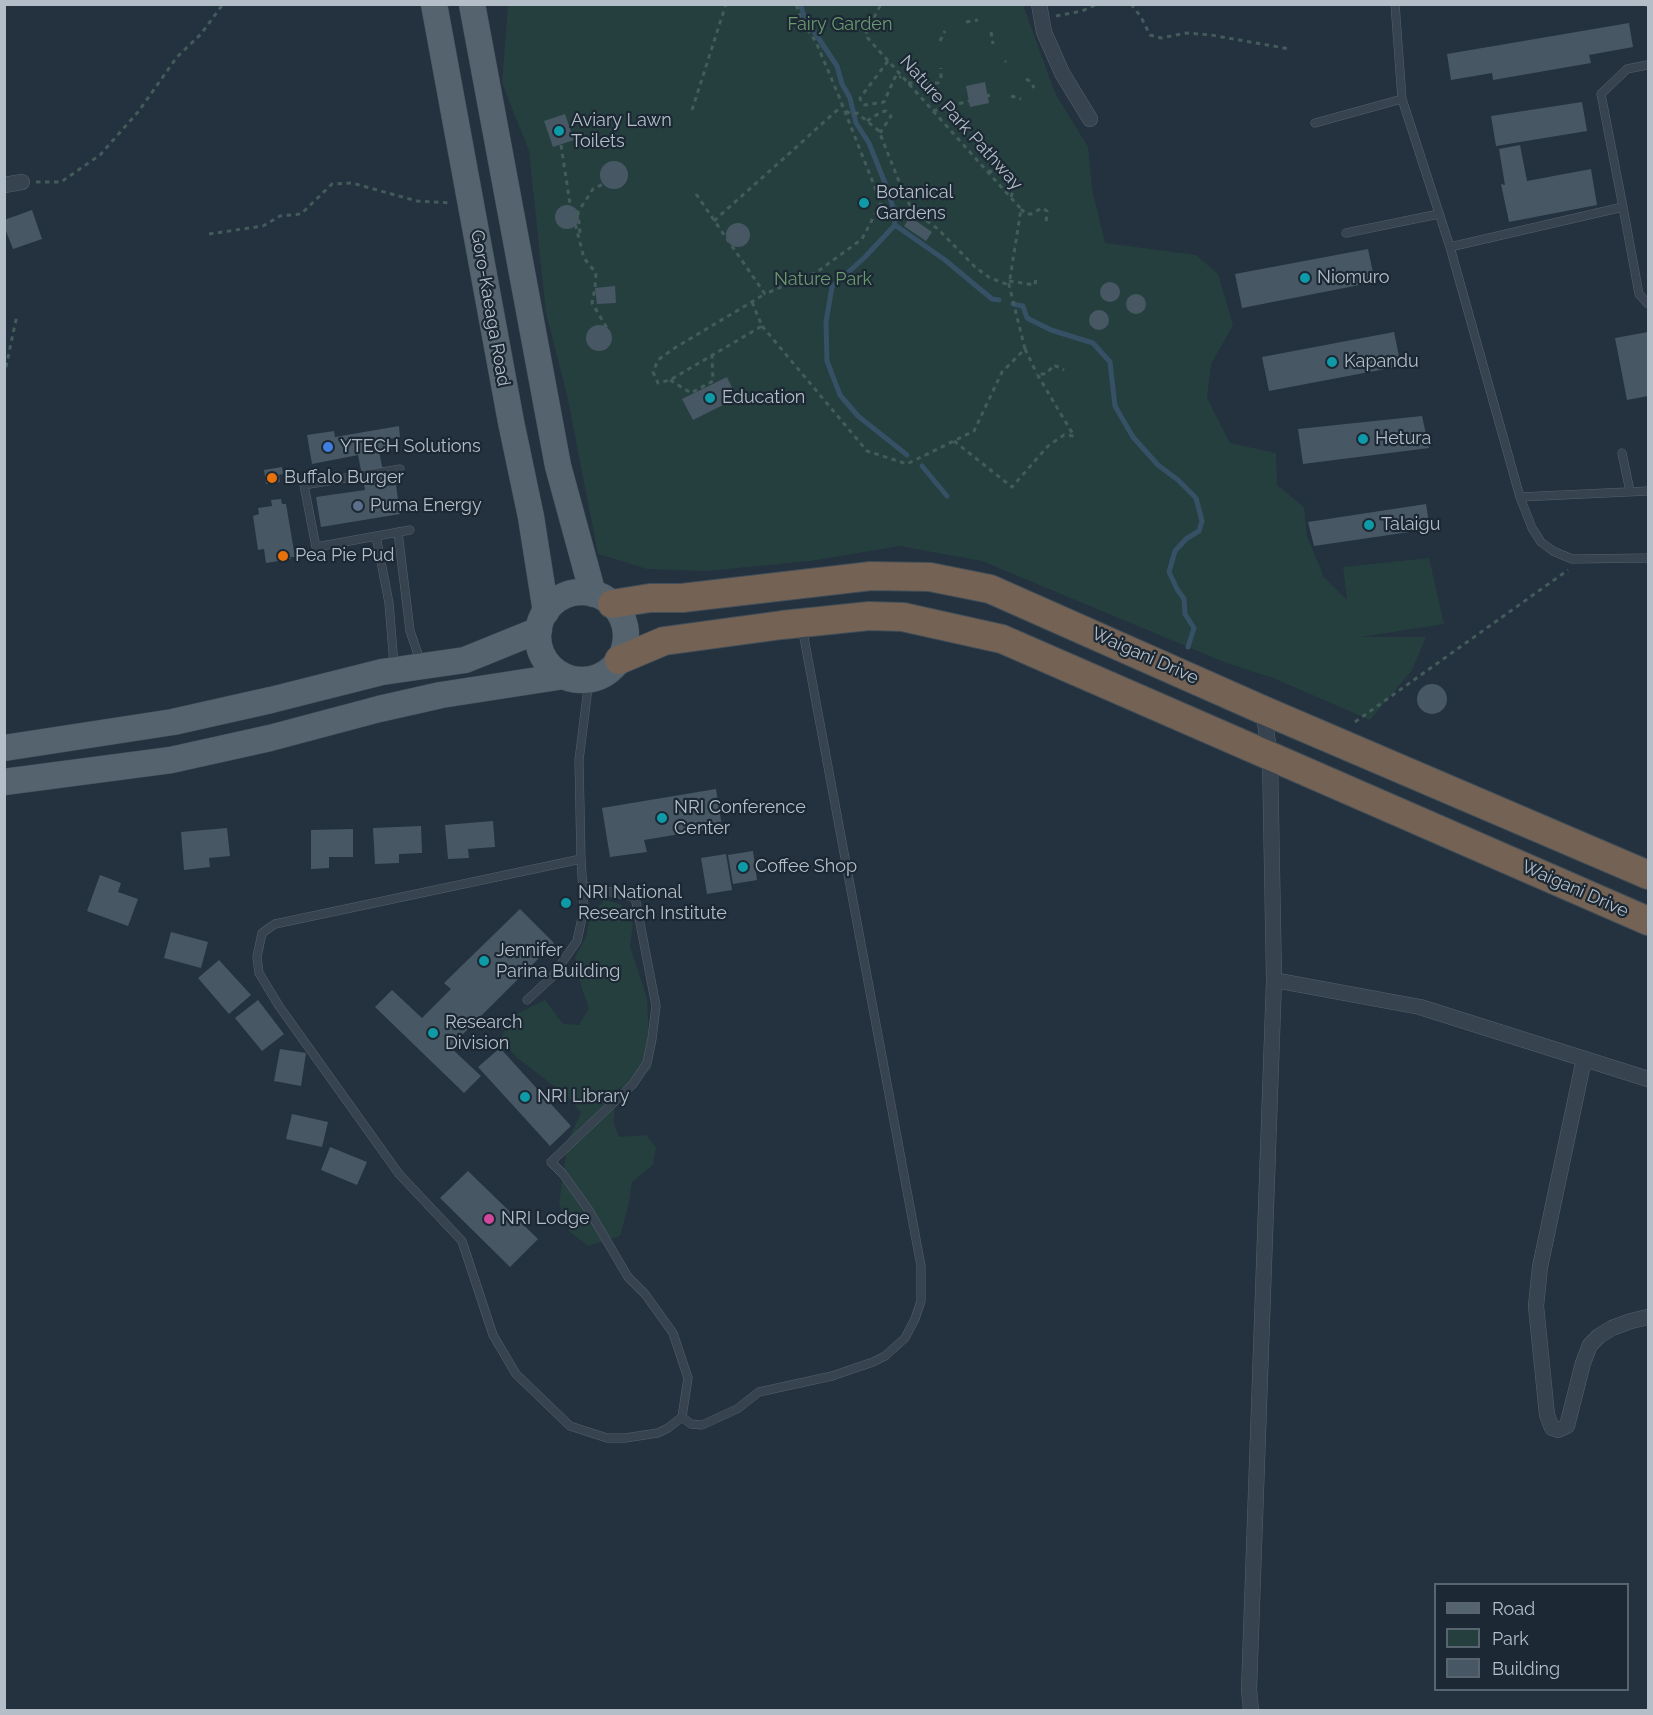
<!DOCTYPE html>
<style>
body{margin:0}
#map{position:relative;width:1653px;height:1715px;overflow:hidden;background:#23323e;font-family:Raleway,sans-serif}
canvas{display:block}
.frame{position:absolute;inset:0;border:6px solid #b3bec9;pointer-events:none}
.legend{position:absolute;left:1434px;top:1583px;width:195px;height:108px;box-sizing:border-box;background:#1c2833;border:2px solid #58646f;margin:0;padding:8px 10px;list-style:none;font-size:18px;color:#b3bec9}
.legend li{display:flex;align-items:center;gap:12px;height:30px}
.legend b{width:30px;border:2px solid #58646f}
</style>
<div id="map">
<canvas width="1653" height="1715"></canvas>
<div class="frame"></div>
<ul class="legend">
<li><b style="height:8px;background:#55636e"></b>Road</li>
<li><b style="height:16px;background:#253f3f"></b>Park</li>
<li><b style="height:16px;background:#475864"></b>Building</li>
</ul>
</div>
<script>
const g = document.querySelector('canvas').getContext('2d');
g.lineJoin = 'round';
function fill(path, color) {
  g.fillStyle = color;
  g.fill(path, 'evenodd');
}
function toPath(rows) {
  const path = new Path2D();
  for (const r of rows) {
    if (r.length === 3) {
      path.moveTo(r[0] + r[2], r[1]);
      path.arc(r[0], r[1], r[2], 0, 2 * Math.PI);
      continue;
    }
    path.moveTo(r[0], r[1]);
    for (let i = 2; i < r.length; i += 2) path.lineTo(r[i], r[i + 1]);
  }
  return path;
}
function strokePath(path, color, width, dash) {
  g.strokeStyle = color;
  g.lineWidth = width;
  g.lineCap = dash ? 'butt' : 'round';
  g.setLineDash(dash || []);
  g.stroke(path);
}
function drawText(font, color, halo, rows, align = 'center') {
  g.font = font + ' Raleway,sans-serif';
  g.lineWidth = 4.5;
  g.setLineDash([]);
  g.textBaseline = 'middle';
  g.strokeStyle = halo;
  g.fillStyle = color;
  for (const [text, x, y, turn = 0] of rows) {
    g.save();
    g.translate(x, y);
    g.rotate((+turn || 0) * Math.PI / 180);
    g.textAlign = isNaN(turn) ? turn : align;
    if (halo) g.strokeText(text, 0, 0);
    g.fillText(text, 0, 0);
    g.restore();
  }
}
fill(toPath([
 [508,5,1023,5,1055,93,1088,147,1092,189,1105,243,1196,255,1218,274,1233,325,1211,364,1207,398,1230,443,1276,453,1277,485,1304,507,1307,536,1324,577,1347,600,1343,567,1429,558,1444,624,1361,637,1426,637,1412,670,1370,720,1273,678,1224,662,982,561,899,546,810,561,706,571,647,569,598,554,567,395,546,313,529,151,502,83],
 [604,900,620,904,633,924,630,946,647,998,651,1070,615,1091,614,1124,619,1137,646,1135,656,1147,653,1165,632,1182,629,1203,620,1236,588,1246,569,1231,559,1203,568,1140,581,1113,568,1097,515,1056,501,1037,512,1016,545,1000,563,1024,579,1025,589,1008,581,986,575,957,586,937,590,917]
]), '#253f3f');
strokePath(toPath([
 [800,4,805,18,837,66,842,84,850,98,856,123,869,143,885,183,893,207,895,225,945,260,992,299,999,300],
 [895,225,865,257,832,287,826,322,827,361,840,395,858,416,907,455],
 [1013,304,1023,306,1027,318,1051,330,1093,343,1110,362,1115,406,1133,437,1158,465,1178,480,1196,498,1202,521,1199,531,1186,539,1175,551,1169,572,1177,589,1184,599,1185,614,1194,628,1188,647],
 [922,466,947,496]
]), '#365065', 5);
fill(toPath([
 [1629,23,1633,47,1589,55,1591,63,1493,80,1492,73,1451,80,1447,54],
 [985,82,989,103,970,107,966,86],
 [1582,102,1587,131,1496,146,1491,116],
 [565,114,574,140,553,147,544,121],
 [1520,145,1527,181,1591,169,1597,205,1509,222,1501,184,1505,185,1499,149],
 [614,175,14],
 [567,217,12],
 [32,210,42,239,13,249,4,226,4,220],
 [910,217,932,232,926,241,904,226],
 [738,235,12],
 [1368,249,1375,282,1242,308,1235,274],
 [1110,292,10],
 [615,286,616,303,597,304,595,288],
 [1136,304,10],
 [1099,320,10],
 [599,338,13],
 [1394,332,1401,366,1269,391,1262,357],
 [1648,332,1648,396,1627,400,1615,338],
 [727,377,737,398,693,420,682,399],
 [1422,416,1429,448,1303,464,1298,429],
 [399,426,400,437,390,439,392,449,379,451,386,486,396,485,400,514,321,527,316,497,365,490,358,455,312,464,307,435,334,431,335,437],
 [282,467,283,474,279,475,280,482,266,484,264,470],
 [281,499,282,504,286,504,295,557,290,557,291,559,266,563,264,549,258,550,253,516,259,514,258,508,272,506,271,500],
 [1426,504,1430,529,1314,546,1308,522],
 [1432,699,15],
 [716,789,722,827,644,840,647,852,610,857,602,808],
 [493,821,495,847,468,849,469,858,448,859,445,825],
 [421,826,422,853,399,854,399,863,375,864,373,828],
 [227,828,230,856,209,858,210,867,184,870,181,832],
 [353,829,353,857,329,857,329,868,311,869,311,830],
 [753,851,757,880,733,884,728,855],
 [726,854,732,890,707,894,701,858],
 [100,875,121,883,118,892,138,899,128,926,87,911],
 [520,909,554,943,450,1047,481,1076,464,1093,375,1007,392,990,422,1018,451,989,444,983],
 [171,932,208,942,201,968,164,958],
 [219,960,251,995,229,1014,198,978],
 [258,1000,284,1034,262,1051,235,1018],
 [500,1048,571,1126,550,1146,478,1067],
 [280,1049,306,1053,301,1086,274,1081],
 [292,1114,328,1122,322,1147,286,1139],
 [330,1147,367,1162,357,1185,321,1170],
 [468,1171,538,1239,510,1267,440,1198]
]), '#475864');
const lane = toPath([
 [1395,4,1402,99,1450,247,1520,497,1532,528,1541,542,1553,551,1572,559,1648,558],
 [1315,123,1402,99],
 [1623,207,1601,94,1627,69,1647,65],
 [1346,233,1439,214],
 [1450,247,1623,207,1639,294,1648,304],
 [1622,453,1630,491],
 [400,469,304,485,316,547,410,530],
 [1520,497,1648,491],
 [398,532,410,631,421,663],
 [376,536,389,603,394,665],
 [581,859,275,924,262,933,257,957,259,973,279,1006,399,1174,462,1241,493,1335,516,1374,570,1426,607,1438,625,1438,658,1433,668,1428,682,1417,688,1378,673,1333,645,1294,628,1277,588,1209,563,1174,551,1162,633,1084,647,1063,652,1039,656,1006,635,897,583,886],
 [527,1000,552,977,577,941,584,909,581,859,579,760,589,680],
 [682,1417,691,1424,702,1425,737,1409,759,1392,832,1376,873,1362,885,1356,905,1338,915,1319,921,1301,921,1266,802,627]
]);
const street = toPath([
 [1039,4,1044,32,1062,73,1090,119],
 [4,185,22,182],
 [1274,980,1420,1007,1648,1079],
 [1584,1059,1540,1267,1536,1306,1547,1415,1552,1428,1558,1430,1567,1426,1583,1363,1590,1345,1599,1336,1612,1328,1631,1321,1648,1317],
 [1251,1710,1249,1690,1274,980,1270,756,1263,710]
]);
const primary = toPath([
 [434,4,511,422,531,517,546,612],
 [472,4,558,466,593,594],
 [582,636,44],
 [4,748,173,722,271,700,382,672,465,660,539,630],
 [4,782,171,760,270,738,379,709,441,695,564,676]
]);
const highway = toPath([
 [612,604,650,598,682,598,871,576,930,577,990,589,1263,710,1648,875],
 [619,660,664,641,782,625,869,616,903,617,1002,639,1648,921]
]);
strokePath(lane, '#55616c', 9);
strokePath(street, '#55616c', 16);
strokePath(primary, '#434f5a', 27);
strokePath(highway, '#424e59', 30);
strokePath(toPath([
 [1131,4,1141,17,1150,35,1161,38,1186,33,1211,35,1290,49],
 [1643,4,1648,6],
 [1056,16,1082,11,1097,4],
 [966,22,978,20],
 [991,32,993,44],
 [940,41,945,31],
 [888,61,860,98,861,102,865,105,884,102,896,75,900,77,901,76],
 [1005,61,1006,62],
 [1026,79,1031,82,1034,88],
 [908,83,938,83,941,79,941,68],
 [987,96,990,95],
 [1011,96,1021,99],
 [692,110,726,4],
 [846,111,851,114,857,113,879,131,904,194,913,211,938,229,975,267,990,278,1009,285],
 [933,111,969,101],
 [867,121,881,112,886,111,891,116,880,133],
 [561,145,570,204,584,258,596,273,595,288,592,303,607,328],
 [988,171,999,173,1009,172],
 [36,182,61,182,100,155,138,112,177,57,201,34,223,4],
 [696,194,765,294,817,272,862,239,881,203,840,99,816,42,802,22,796,4],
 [1011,197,1014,188],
 [1021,209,1026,214,1031,214,1042,208,1047,211,1046,223],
 [714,221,843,105],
 [580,233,578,212,593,189,603,184],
 [209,234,263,226,280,216,301,214,332,184,352,183,417,201,450,203],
 [1009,281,1035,285,1036,278],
 [752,302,762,326,670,380,658,383,653,372,658,360,673,349,765,294],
 [762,326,867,451,907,464,974,431,1002,372,1025,349,1009,285,1021,209,865,35,881,4],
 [1025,349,1037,374],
 [4,376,17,315],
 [670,380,691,393,713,381,712,356],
 [954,441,1012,487,1048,446,1064,435,1074,436,1037,374,1046,374,1054,365,1064,370],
 [1355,722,1568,570]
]), '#435b5b', 3, [4.5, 4.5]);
strokePath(lane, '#37434e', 8);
strokePath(street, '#37434e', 15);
strokePath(primary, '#55636e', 26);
strokePath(highway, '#746354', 28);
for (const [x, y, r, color] of [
 [559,131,6,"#0f9aa8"],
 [864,203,6,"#0f9aa8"],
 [1305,278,6,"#0f9aa8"],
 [1332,362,6,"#0f9aa8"],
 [710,398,6,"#0f9aa8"],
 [1363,439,6,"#0f9aa8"],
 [328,447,6,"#3f7fe0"],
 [272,478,6,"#e8710a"],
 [358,506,6,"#5c6f8a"],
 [1369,525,6,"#0f9aa8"],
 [283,556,6,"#e8710a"],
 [662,818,6,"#0f9aa8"],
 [743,867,6,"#0f9aa8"],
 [566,903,6,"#0f9aa8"],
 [484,961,6,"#0f9aa8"],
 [433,1033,6,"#0f9aa8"],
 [525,1097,6,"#0f9aa8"],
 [489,1219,6,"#d1479c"]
]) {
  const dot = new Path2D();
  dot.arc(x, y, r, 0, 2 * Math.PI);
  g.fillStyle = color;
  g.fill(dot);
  strokePath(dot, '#1c2833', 2);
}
drawText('18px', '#6a9a6f', '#1c2833', [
 ["Fairy Garden",840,25],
 ["Nature Park",823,280]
]);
drawText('18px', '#b3bec9', '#1c2833', [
 ["Aviary Lawn",571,121],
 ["Toilets",571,142],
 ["Botanical",876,193],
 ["Gardens",876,214],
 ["Niomuro",1317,278],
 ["Kapandu",1344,362],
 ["Education",722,398],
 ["Hetura",1375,439],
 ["YTECH Solutions",340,447],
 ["Buffalo Burger",284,478],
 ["Puma Energy",370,506],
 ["Talaigu",1381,525],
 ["Pea Pie Pud",295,556],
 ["NRI Conference",674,808],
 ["Center",674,829],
 ["Coffee Shop",755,867],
 ["NRI National",578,893],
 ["Research Institute",578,914],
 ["Jennifer",496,951],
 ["Parina Building",496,972],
 ["Research",445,1023],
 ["Division",445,1044],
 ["NRI Library",537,1097],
 ["NRI Lodge",501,1219]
], 'left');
drawText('18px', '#b3bec9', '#1c2833', [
 ["Nature Park Pathway",961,123,48],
 ["Goro-Kaeaga Road",490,308,80],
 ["Waigani Drive",1145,656,24],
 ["Waigani Drive",1575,889,24]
]);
</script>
